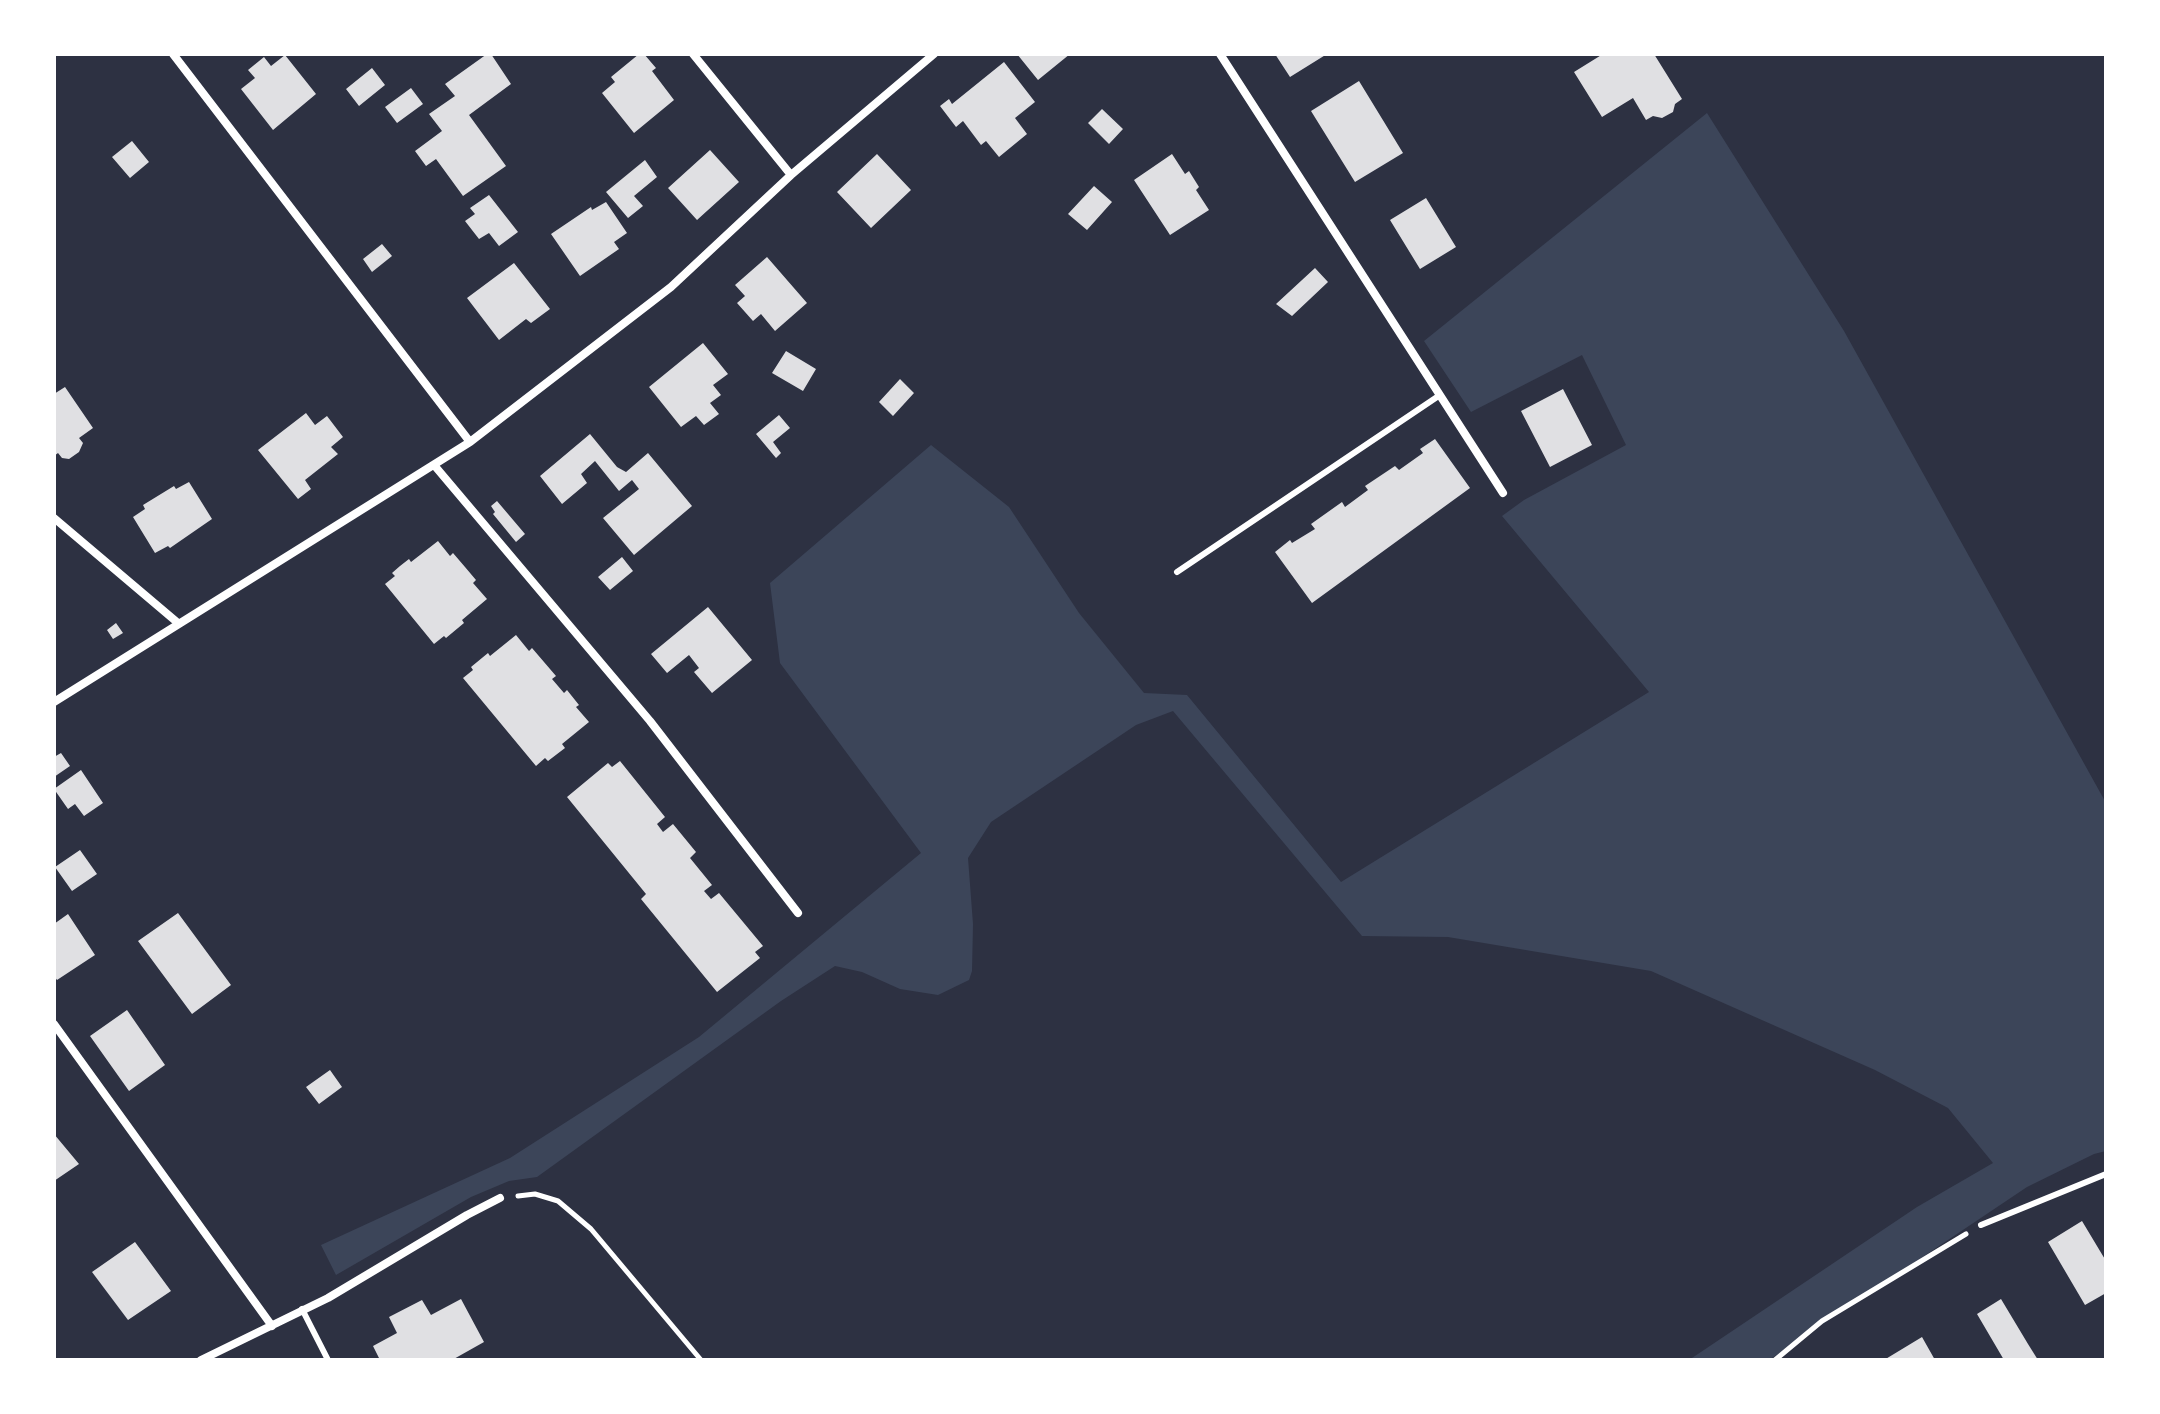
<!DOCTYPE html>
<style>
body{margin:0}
#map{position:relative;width:2160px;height:1414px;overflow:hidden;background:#2d3142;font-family:"Public Sans",sans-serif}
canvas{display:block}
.frame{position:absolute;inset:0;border:56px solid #fff;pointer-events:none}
</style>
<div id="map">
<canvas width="2160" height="1414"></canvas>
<div class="frame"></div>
</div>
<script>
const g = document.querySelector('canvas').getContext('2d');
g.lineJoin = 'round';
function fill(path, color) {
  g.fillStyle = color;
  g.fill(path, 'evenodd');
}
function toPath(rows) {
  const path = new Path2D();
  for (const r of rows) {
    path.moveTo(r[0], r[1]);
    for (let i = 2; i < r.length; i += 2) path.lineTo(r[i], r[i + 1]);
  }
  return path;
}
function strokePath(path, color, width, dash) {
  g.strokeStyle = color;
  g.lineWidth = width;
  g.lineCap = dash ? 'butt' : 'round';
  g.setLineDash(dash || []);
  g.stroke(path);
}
fill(toPath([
 [1707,113,1844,331,2106,803,2106,1151,2094,1154,2027,1187,1769,1360,1689,1360,1917,1207,1993,1163,1948,1108,1875,1070,1651,971,1448,937,1362,936,1173,711,1136,725,991,822,968,858,973,924,972,971,969,980,938,995,900,989,862,972,835,966,781,1001,537,1177,509,1181,471,1197,336,1275,321,1245,510,1158,699,1037,921,853,780,663,770,583,931,445,1009,507,1079,613,1144,693,1187,695,1341,882,1649,692,1502,516,1524,500,1626,445,1582,355,1471,412,1424,341]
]), '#3c4559');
fill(toPath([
 [487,54,491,54,511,84,469,115,506,166,463,196,436,159,426,166,415,151,442,131,429,114,455,96,445,84],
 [639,54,644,54,656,68,652,71,674,100,634,133,602,93,615,82,611,77],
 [1017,54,1070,54,1038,80],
 [1275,54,1327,54,1290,77],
 [1603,54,1654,54,1682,99,1675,104,1673,112,1662,118,1653,116,1646,120,1633,98,1602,117,1574,72],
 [285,55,316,94,273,130,241,89,255,78,248,70,264,57,271,66],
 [1004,62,1035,102,1015,118,1027,134,999,157,986,141,981,145,963,121,956,127,940,106,949,99,952,104],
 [372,68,385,85,359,106,346,89],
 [1359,81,1403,153,1355,182,1311,111],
 [411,88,423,104,397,123,385,107],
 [1102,109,1123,129,1109,144,1088,123],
 [132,141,149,162,130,178,112,157],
 [710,150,739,182,697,220,668,188],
 [877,154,911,190,871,228,837,192],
 [1172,154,1185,174,1189,171,1199,187,1196,190,1209,210,1170,235,1134,180],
 [645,160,657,177,634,196,643,206,628,218,606,192],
 [1094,186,1112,202,1087,230,1068,214],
 [489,195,518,232,499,246,489,233,479,239,465,221,475,214,470,208],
 [1426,198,1456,247,1420,269,1390,220],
 [606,202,627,233,614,242,619,249,580,276,551,234,591,207,592,210],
 [382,244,392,256,372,272,363,259],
 [767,257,807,303,775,331,761,314,753,321,737,303,745,296,735,285],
 [514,263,550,309,531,323,526,319,499,340,467,298],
 [1315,268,1328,282,1292,316,1276,304],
 [703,343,728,374,713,385,721,395,710,403,719,414,704,425,696,416,681,427,649,387],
 [786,351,816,369,803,391,772,373],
 [900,379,914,393,893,416,879,402],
 [65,387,93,428,79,438,83,443,79,452,69,459,62,458,58,453,54,456,54,394],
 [1563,389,1592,445,1550,467,1521,411],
 [306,413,315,425,327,416,343,437,331,447,338,454,305,480,311,489,298,499,258,450],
 [779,415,790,428,773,442,781,453,776,458,756,434],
 [590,434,617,467,626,472,648,453,692,506,634,555,603,518,639,489,632,480,619,491,595,461,581,474,587,483,562,504,540,476],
 [1435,439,1470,488,1312,603,1275,552,1290,540,1292,543,1315,529,1311,524,1342,502,1345,507,1368,490,1365,486,1395,466,1399,470,1423,453,1420,449],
 [189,482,212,519,170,548,168,546,155,553,133,517,145,509,143,505,174,486,176,489],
 [497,501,525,534,516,542,493,514,495,512,491,506],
 [438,541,450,556,453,553,465,567,476,580,473,583,487,599,462,620,464,623,446,638,444,636,434,644,385,584,395,576,392,573,400,566,409,559,411,562],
 [622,557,633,571,610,590,598,577],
 [708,607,752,660,712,693,694,672,699,668,689,655,667,673,651,654],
 [116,623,123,633,113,639,107,630],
 [516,635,529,651,532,648,556,676,552,679,564,693,567,690,579,705,576,707,589,722,562,744,565,748,548,761,545,758,536,766,463,678,473,670,471,667,488,653,490,656],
 [61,753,70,766,54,777,54,757],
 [620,761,665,817,657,824,663,832,673,824,696,852,690,858,712,885,704,891,711,899,719,893,763,946,755,952,760,958,717,992,641,899,646,894,567,797,608,763,612,767],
 [81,770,103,803,84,816,75,804,68,809,54,789],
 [80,850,97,874,72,891,55,867],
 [178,913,231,985,192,1014,138,941],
 [68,914,95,955,57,980,54,976,54,924],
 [127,1010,165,1065,129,1091,90,1036],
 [330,1070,342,1087,319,1104,306,1087],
 [54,1134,79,1164,54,1181],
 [2082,1221,2106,1261,2106,1293,2085,1305,2048,1242],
 [135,1242,171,1291,128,1320,92,1272],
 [461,1299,484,1342,452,1360,380,1360,373,1346,397,1333,389,1317,422,1300,431,1315],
 [2001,1299,2028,1344,2038,1360,2004,1360,1977,1314],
 [1922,1337,1935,1360,1884,1360]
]), '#e0e0e3');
strokePath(toPath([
 [518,1196,535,1194,558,1201,591,1229,701,1360],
 [1775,1360,1822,1321,1966,1234]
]), '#fff', 5);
strokePath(toPath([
 [1177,572,1440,395],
 [1981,1225,2106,1174],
 [302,1309,328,1360]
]), '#fff', 6);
strokePath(toPath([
 [173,54,470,442],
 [693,54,791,175],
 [1220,54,1503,493],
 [434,465,650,721,798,913],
 [54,518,178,623],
 [54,702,470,442,671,287,791,175,934,54],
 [54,1024,272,1326],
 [201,1360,328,1298,467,1215,500,1198]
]), '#fff', 8);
</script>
